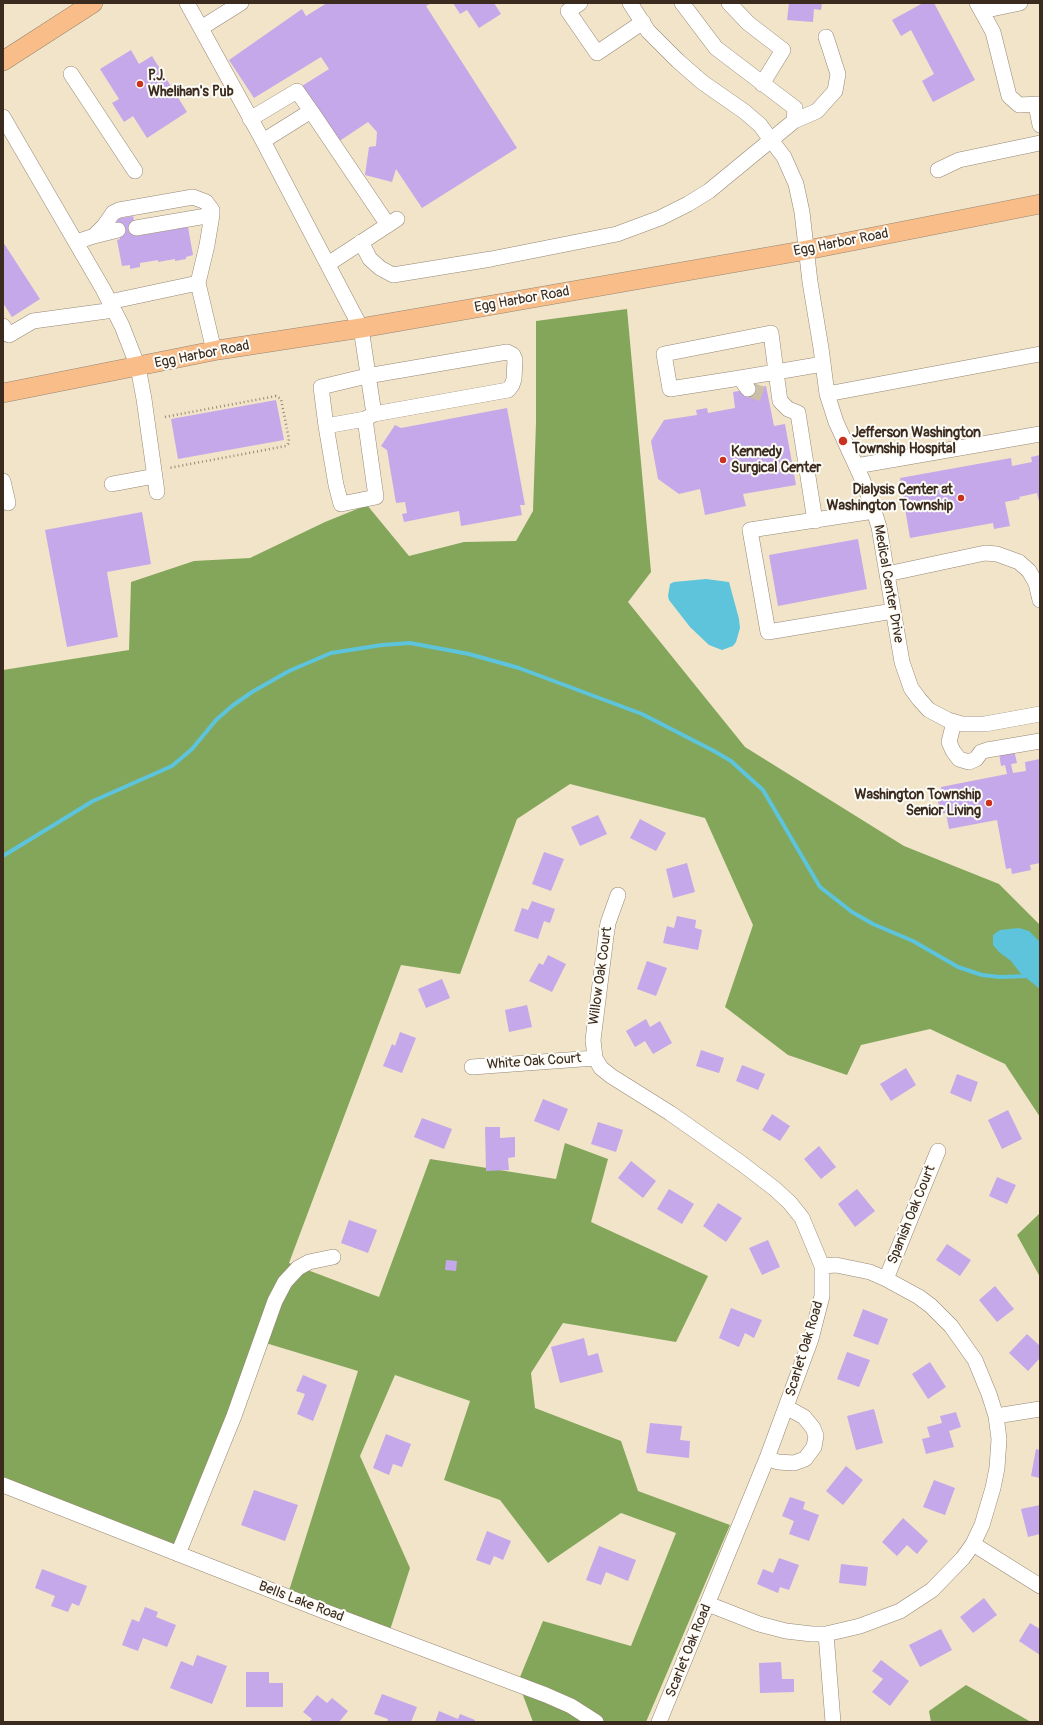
<!DOCTYPE html>
<style>
body{margin:0}
#map{position:relative;width:1043px;height:1725px;overflow:hidden;background:#f1e4c9;font-family:Pangolin,sans-serif}
canvas{display:block}
.frame{position:absolute;inset:0;border:4px solid #3b2a1e;pointer-events:none}
</style>
<div id="map">
<canvas width="1043" height="1725"></canvas>
<div class="frame"></div>
</div>
<script>
const g = document.querySelector('canvas').getContext('2d');
g.lineJoin = 'round';
function fill(path, color) {
  g.fillStyle = color;
  g.fill(path, 'evenodd');
}
function toPath(rows) {
  const path = new Path2D();
  for (const r of rows) {
    path.moveTo(r[0], r[1]);
    for (let i = 2; i < r.length; i += 2) path.lineTo(r[i], r[i + 1]);
  }
  return path;
}
function strokePath(path, color, width, dash) {
  g.strokeStyle = color;
  g.lineWidth = width;
  g.lineCap = dash ? 'butt' : 'round';
  g.setLineDash(dash || []);
  g.stroke(path);
}
function drawText(font, color, halo, rows, align = 'center') {
  g.font = font + ' Pangolin,sans-serif';
  g.lineWidth = 4;
  g.setLineDash([]);
  g.textBaseline = 'middle';
  g.strokeStyle = halo;
  g.fillStyle = color;
  for (const [text, x, y, turn = 0] of rows) {
    g.save();
    g.translate(x, y);
    g.rotate((+turn || 0) * Math.PI / 180);
    g.textAlign = isNaN(turn) ? turn : align;
    if (halo) g.strokeText(text, 0, 0);
    g.fillText(text, 0, 0);
    g.restore();
  }
}
fill(toPath([
 [627,309,651,572,628,602,745,747,904,846,999,884,1040,925,1040,1117,1005,1064,930,1029,861,1045,847,1075,788,1055,725,1007,753,925,705,818,570,784,517,819,460,974,401,965,289,1263,379,1297,430,1159,556,1179,565,1143,608,1159,591,1222,708,1276,676,1342,563,1323,531,1373,535,1408,621,1441,638,1491,730,1525,646,1722,533,1722,518,1682,543,1621,631,1646,676,1533,621,1513,548,1563,500,1500,444,1480,470,1401,395,1375,360,1456,410,1568,390,1630,288,1594,358,1371,259,1341,179,1553,3,1487,3,670,129,650,131,582,194,561,250,558,325,522,367,505,409,556,464,542,516,541,533,511,536,423,536,321],
 [1040,1213,1040,1277,1017,1235],
 [966,1685,1031,1722,931,1722,929,1711]
]), '#83a65b');
fill(toPath([
 [706,579,729,582,739,619,740,628,736,642,733,646,722,650,709,645,690,627,669,600,668,596,670,584,674,582],
 [1019,928,1029,931,1040,942,1040,989,1021,974,1011,961,999,952,993,945,993,935,1000,930]
]), '#5dc4db');
strokePath(toPath([
 [3,856,93,801,172,766,192,749,216,720,232,706,252,692,289,671,331,653,382,645,410,643,469,654,519,668,642,714,714,751,731,761,763,790,820,887,852,912,873,924,913,941,958,967,982,975,1000,977,1029,976]
]), '#5dc4db', 4);
fill(toPath([
 [327,3,431,3,426,6,517,148,422,208,396,169,392,182,365,175,369,147,376,146,377,132,368,122,338,142,302,86,329,69,321,57,254,98,229,60,302,9,306,16],
 [453,3,494,3,501,14,479,28,467,10,460,14],
 [789,3,822,3,821,10,814,9,813,22,787,20],
 [923,3,934,3,975,80,933,102,922,81,934,74,911,30,901,36,892,20],
 [131,50,139,64,152,56,187,112,147,138,133,116,124,122,112,103,119,99,100,69],
 [133,216,137,236,188,227,193,255,186,257,186,259,175,261,175,259,158,262,158,260,140,263,140,267,130,269,130,265,122,266,117,240,120,239,116,219],
 [3,242,40,299,12,317,3,303],
 [766,386,774,426,785,424,796,485,743,494,746,506,705,515,700,489,679,494,658,479,651,441,664,420,697,415,696,410,707,408,708,413,735,408,733,392],
 [276,400,284,440,178,459,171,419],
 [507,408,525,505,520,505,522,515,461,526,459,511,404,522,402,514,407,513,405,502,396,503,387,450,381,446,395,425,401,428],
 [1040,455,1040,505,1037,493,1019,497,1020,499,1005,502,1010,526,994,529,993,523,910,538,900,478,1011,458,1012,466,1032,462,1031,457],
 [142,512,151,564,107,572,118,637,67,647,45,530],
 [858,539,867,589,778,606,769,555],
 [1014,750,1017,763,1011,764,1013,773,1026,771,1025,762,1040,759,1040,863,1030,865,1031,870,1012,874,1011,868,1006,869,997,820,949,829,946,813,940,814,937,794,942,793,941,787,1007,774,1005,765,1001,766,999,753],
 [598,815,607,834,580,846,571,827],
 [640,819,666,833,656,851,630,838],
 [544,852,564,859,551,891,532,884],
 [687,863,695,892,673,898,666,869],
 [532,901,555,909,550,923,544,921,538,939,514,931,522,908,528,910],
 [677,916,696,920,695,928,702,930,698,950,663,943,667,926,674,928],
 [548,955,566,964,552,992,529,981,539,963,543,965],
 [647,961,667,968,656,996,637,989],
 [442,979,450,998,426,1008,418,989],
 [527,1005,532,1027,509,1032,505,1010],
 [646,1019,650,1027,660,1021,672,1043,653,1054,645,1041,635,1047,626,1031],
 [400,1032,416,1038,402,1073,383,1066,392,1044,395,1046],
 [701,1050,724,1058,719,1073,696,1066],
 [742,1065,765,1074,758,1090,736,1081],
 [906,1068,916,1085,891,1101,880,1084],
 [957,1074,978,1082,971,1102,950,1093],
 [543,1099,568,1109,559,1131,534,1121],
 [1008,1110,1022,1139,1002,1149,988,1120],
 [772,1114,790,1126,780,1141,762,1130],
 [422,1118,452,1129,444,1149,414,1137],
 [598,1122,623,1130,616,1152,591,1144],
 [485,1127,500,1127,500,1138,515,1137,515,1157,508,1158,509,1170,486,1171],
 [819,1146,836,1167,821,1179,804,1159],
 [631,1161,656,1181,643,1198,618,1178],
 [997,1177,1016,1185,1007,1204,989,1196],
 [669,1189,694,1204,682,1224,657,1209],
 [857,1189,875,1211,855,1227,838,1204],
 [718,1203,742,1218,726,1242,703,1226],
 [349,1220,377,1230,368,1253,341,1243],
 [768,1240,780,1267,762,1275,749,1248],
 [947,1244,971,1260,960,1276,936,1260],
 [446,1260,457,1261,456,1271,445,1270],
 [995,1286,1014,1309,997,1322,979,1300],
 [731,1308,762,1320,754,1338,745,1333,739,1347,719,1338],
 [863,1309,888,1319,878,1345,853,1336],
 [1027,1334,1040,1346,1040,1358,1028,1371,1009,1353],
 [584,1338,588,1356,598,1353,603,1372,560,1383,551,1347],
 [847,1352,870,1360,859,1387,837,1379],
 [930,1362,946,1387,928,1399,912,1374],
 [303,1375,327,1385,313,1421,297,1414,305,1394,296,1391],
 [874,1409,883,1443,856,1450,847,1416],
 [956,1412,961,1427,949,1431,954,1447,926,1454,922,1439,930,1437,927,1427,942,1423,940,1416],
 [650,1423,682,1426,680,1440,690,1441,689,1458,646,1453],
 [386,1434,411,1444,402,1467,393,1464,389,1475,373,1468],
 [1036,1449,1040,1450,1040,1478,1031,1476],
 [846,1466,863,1480,843,1505,826,1491],
 [934,1480,955,1488,945,1515,923,1507],
 [254,1490,298,1505,285,1541,241,1525],
 [790,1497,805,1502,803,1509,819,1515,809,1541,789,1534,794,1521,782,1516],
 [1040,1505,1040,1534,1028,1537,1021,1509],
 [903,1518,928,1541,917,1554,907,1545,897,1556,882,1542],
 [487,1531,511,1541,503,1560,494,1556,490,1565,476,1560],
 [599,1546,636,1560,628,1581,606,1572,601,1585,586,1580],
 [779,1558,799,1565,789,1590,780,1587,778,1593,757,1584,763,1569,773,1573],
 [841,1564,868,1567,866,1586,839,1583],
 [42,1569,87,1586,79,1606,72,1603,68,1612,51,1606,55,1596,35,1588],
 [984,1598,997,1615,973,1633,960,1617],
 [145,1607,158,1612,156,1617,176,1625,167,1647,143,1638,138,1651,122,1645,132,1619,139,1622],
 [1030,1623,1040,1629,1040,1655,1019,1641],
 [941,1629,952,1650,920,1667,909,1645],
 [197,1655,227,1666,212,1704,170,1688,181,1661,193,1666],
 [881,1660,909,1681,890,1706,872,1692,883,1679,872,1671],
 [781,1662,782,1679,794,1679,794,1692,760,1693,759,1663],
 [246,1672,269,1672,269,1683,283,1683,283,1707,246,1707],
 [382,1694,417,1707,411,1722,387,1722,388,1719,374,1714],
 [317,1695,327,1703,332,1698,348,1711,339,1722,309,1722,312,1719,303,1712],
 [439,1711,458,1719,460,1714,475,1720,475,1722,435,1722]
]), '#c4a8ea');
strokePath(toPath([
 [748,389,768,396]
]), '#cdbfa7', 15, [15, 8]);
const minor = toPath([
 [187,3,263,141,361,328,374,414],
 [580,3,568,11,597,53,643,22],
 [630,3,648,31,678,61,702,82,745,112,760,125,771,140,794,121,795,108,716,48,682,3],
 [729,3,748,23,783,50,762,84],
 [977,3,993,32,1009,96,1019,105,1040,104],
 [982,11,1020,3],
 [201,28,241,3],
 [71,74,135,171],
 [1036,105,1040,125],
 [3,117,103,289,122,326,138,367,144,399,157,492],
 [250,119,297,91,311,111],
 [794,121,817,111,835,91,838,74,826,37],
 [263,141,311,111,388,225],
 [938,170,959,160,1040,143],
 [136,228,212,215],
 [94,236,118,230],
 [76,242,94,236,104,226,113,213,119,210,193,197,206,202,212,210,212,215,207,245,198,283,214,351],
 [361,242,370,259,380,268,393,275,491,259,617,234,660,218,688,204,709,191,771,140,784,157,796,184,802,212,810,282,821,348,827,394,836,422,863,481,874,511,879,527,902,662,911,688,919,699,929,710,948,720,962,724,985,724,1040,714],
 [328,264,397,219],
 [109,302,198,283],
 [3,326,9,335,33,321,114,310],
 [740,378,748,389],
 [827,394,1040,354],
 [326,426,365,419,374,414,508,390,512,385,514,379,515,360,513,355,507,352,367,376,321,387,326,426,336,485,341,504,376,497,365,419],
 [856,466,1040,434],
 [3,481,8,503],
 [112,484,155,476],
 [874,511,750,530,768,632,893,611],
 [815,521,798,413,788,409,780,401,776,372,771,333,664,354,670,389,740,378,776,372,823,364],
 [887,574,985,553,997,554,1019,562,1029,571,1036,583,1040,600],
 [954,722,949,742,953,751,959,759,969,762,976,759,981,752,987,750,1040,741],
 [618,895,608,923,606,936,593,1040,595,1058,601,1068,611,1076,670,1113,741,1163,775,1189,790,1203,802,1218,822,1266,822,1296,811,1339,767,1458,659,1722],
 [472,1067,595,1058],
 [886,1279,938,1151],
 [996,1416,1040,1409],
 [767,1458,778,1462,794,1463,805,1459,814,1447,816,1436,813,1428,804,1417,786,1407],
 [3,1485,334,1615,546,1695,571,1706,596,1722],
 [973,1544,1040,1586],
 [178,1554,234,1416,275,1301,285,1282,298,1268,309,1262,333,1257],
 [708,1604,759,1624,786,1631,812,1634,826,1634,860,1626,900,1611,932,1590,963,1558,973,1544,982,1525,993,1488,997,1468,999,1439,996,1416,989,1394,975,1360,951,1326,931,1306,919,1297,886,1279,870,1272,836,1265,822,1266],
 [826,1634,833,1722]
]);
const major = toPath([
 [3,61,93,3],
 [3,393,218,350,361,328,807,250,1040,204]
]);
strokePath(minor, '#968774', 16);
strokePath(major, '#968774', 20);
strokePath(toPath([
 [165,417,276,396,281,399,289,439,288,444,286,446,169,468]
]), '#968774', 2.5, [1, 3]);
strokePath(minor, '#fff', 15);
strokePath(major, '#f8bd89', 19);
for (const [x, y, r, color] of [
 [140,84,4,"#c8321e"],
 [843,441,5,"#c8321e"],
 [723,460,4,"#c8321e"],
 [961,498,4,"#c8321e"],
 [989,803,4,"#c8321e"]
]) {
  const dot = new Path2D();
  dot.arc(x, y, r, 0, 2 * Math.PI);
  g.fillStyle = color;
  g.fill(dot);
  strokePath(dot, '#fdfcf7', 1.5);
}
drawText('bold 14px', '#3b2a1e', '#fdfcf7', [
 ["P.J.",148,76],
 ["Whelihan's Pub",148,92],
 ["Jefferson Washington",852,433],
 ["Township Hospital",852,449],
 ["Kennedy",731,452],
 ["Surgical Center",731,468],
 ["Dialysis Center at",953,490,"right"],
 ["Washington Township",953,506,"right"],
 ["Washington Township",981,795,"right"],
 ["Senior Living",981,811,"right"]
], 'left');
drawText('14px', '#3b2a1e', '#fdfcf7', [
 ["Egg Harbor Road",841,243,-11],
 ["Egg Harbor Road",522,300,-10],
 ["Egg Harbor Road",202,355,-11],
 ["Medical Center Drive",888,584,80],
 ["Willow Oak Court",601,976,-82],
 ["White Oak Court",534,1062,-4],
 ["Spanish Oak Court",912,1215,-68],
 ["Scarlet Oak Road",805,1349,-73],
 ["Bells Lake Road",301,1602,21],
 ["Scarlet Oak Road",689,1651,-68]
]);
</script>
